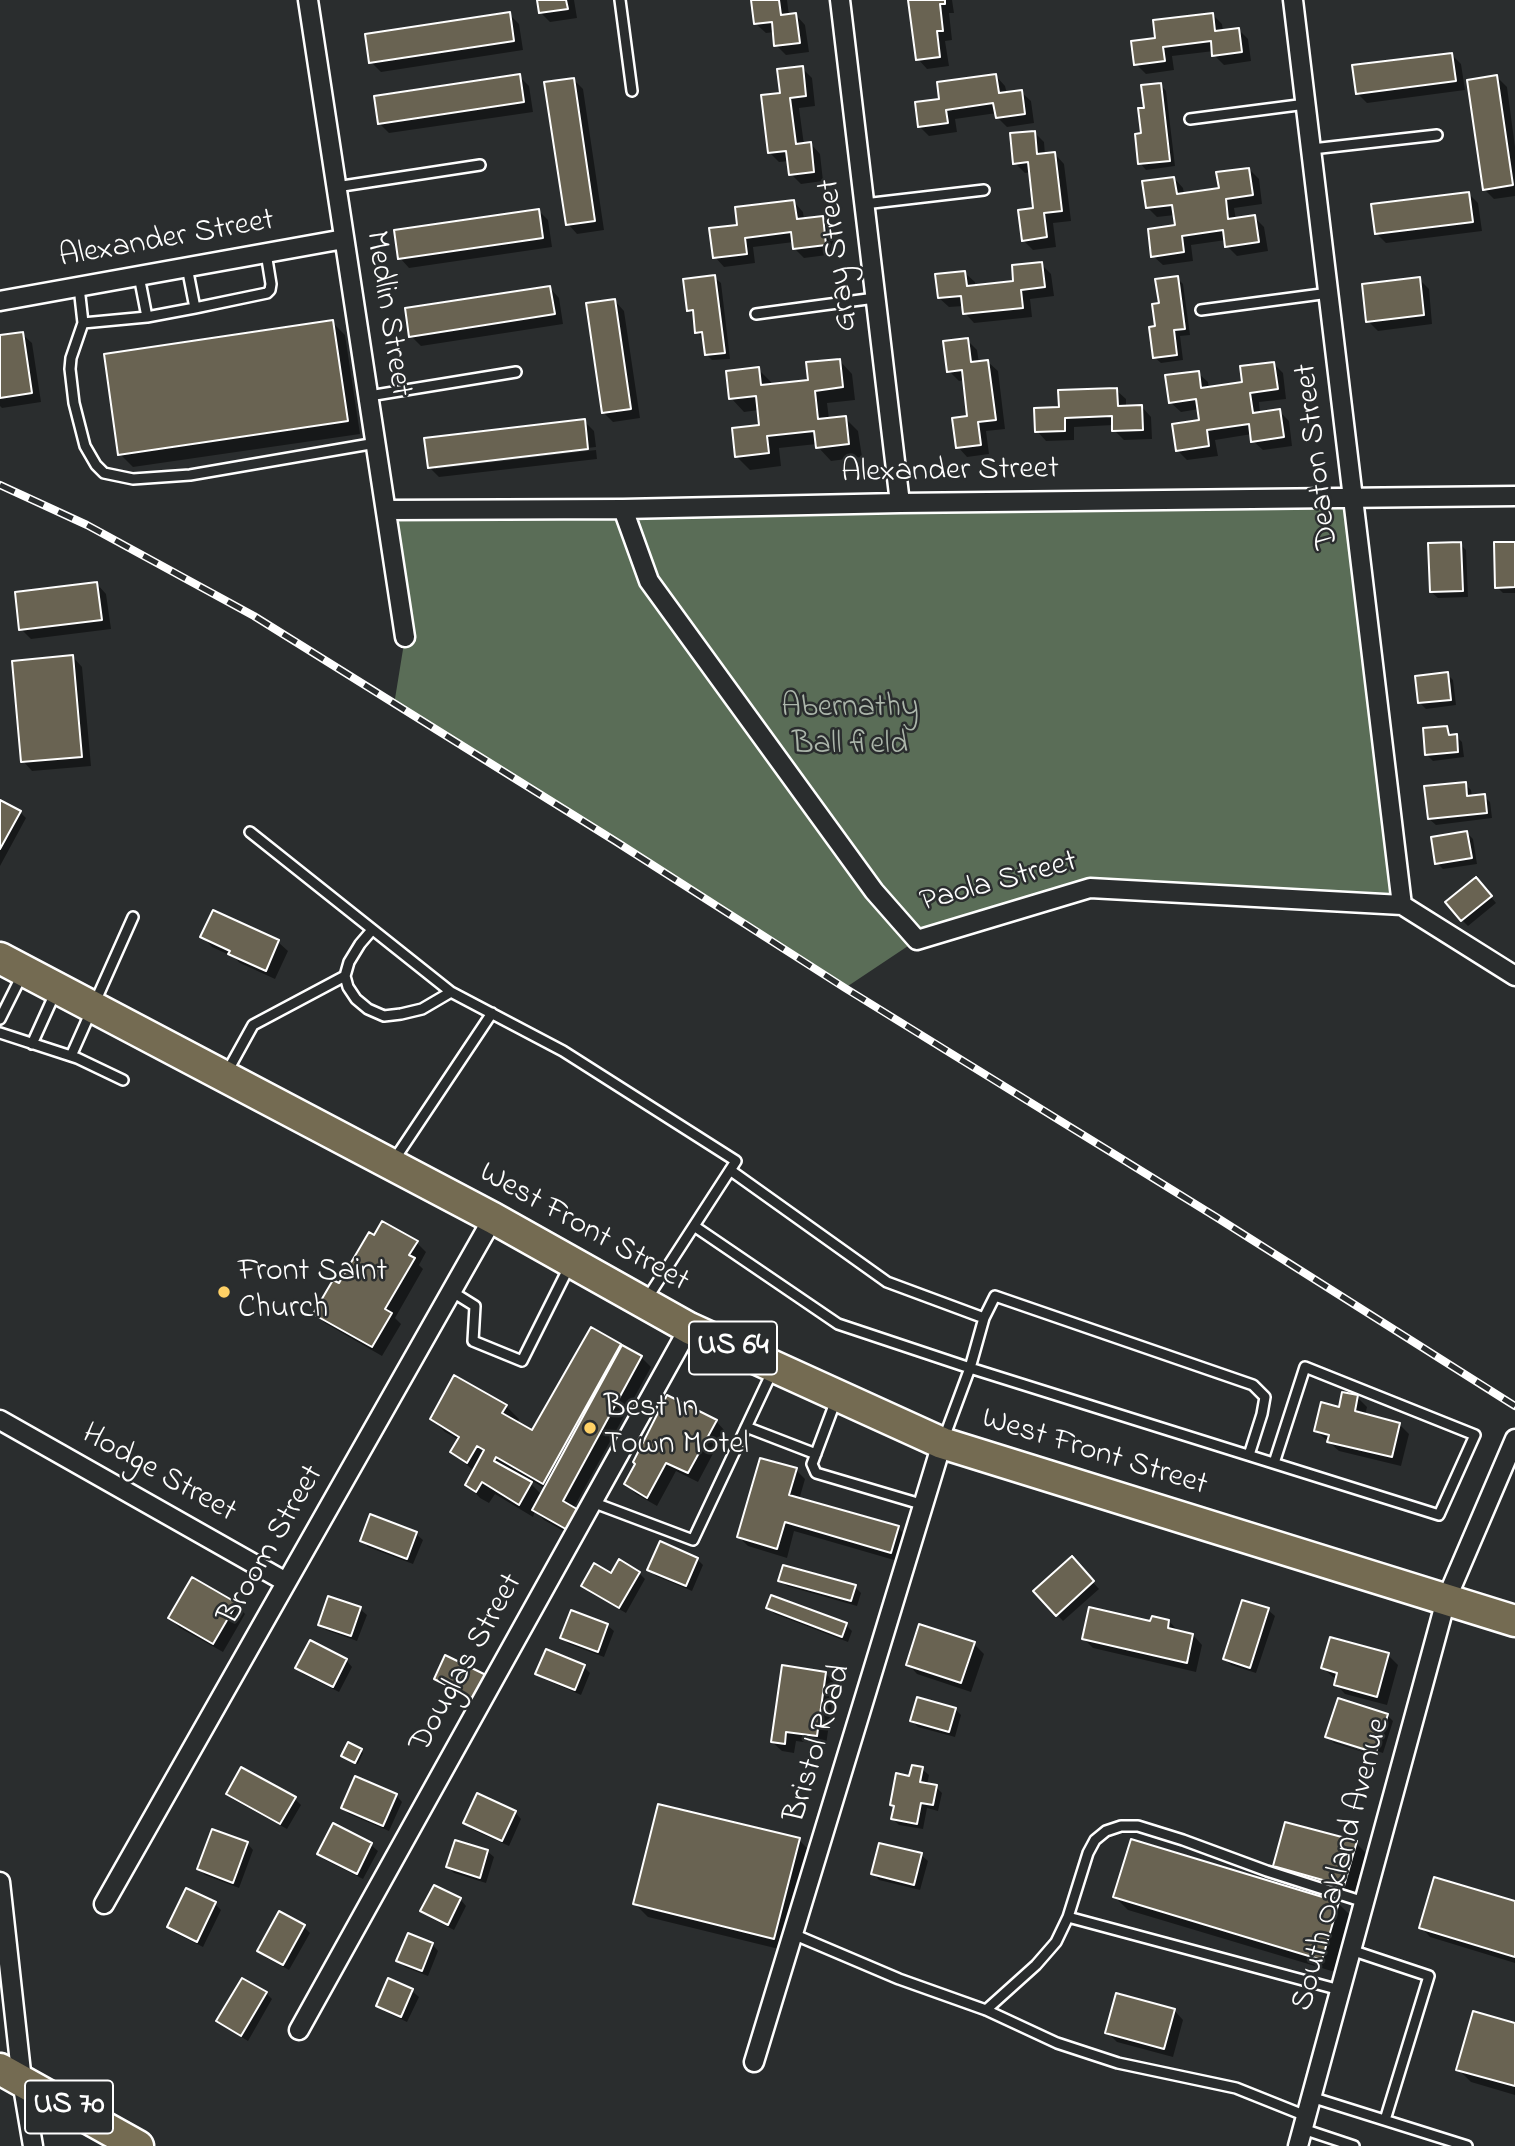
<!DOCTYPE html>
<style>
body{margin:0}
canvas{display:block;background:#2a2d2e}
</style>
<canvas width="1515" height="2146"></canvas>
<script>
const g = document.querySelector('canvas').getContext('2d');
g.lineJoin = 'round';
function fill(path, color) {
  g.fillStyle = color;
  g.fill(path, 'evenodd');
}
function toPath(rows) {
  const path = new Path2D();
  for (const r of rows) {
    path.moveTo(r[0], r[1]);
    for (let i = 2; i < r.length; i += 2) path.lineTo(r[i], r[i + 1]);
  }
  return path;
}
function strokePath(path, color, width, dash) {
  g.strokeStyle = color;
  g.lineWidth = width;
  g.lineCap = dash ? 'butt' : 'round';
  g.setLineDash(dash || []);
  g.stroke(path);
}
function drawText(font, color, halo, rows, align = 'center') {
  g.font = font + ' "Indie Flower",sans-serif';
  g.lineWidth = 5;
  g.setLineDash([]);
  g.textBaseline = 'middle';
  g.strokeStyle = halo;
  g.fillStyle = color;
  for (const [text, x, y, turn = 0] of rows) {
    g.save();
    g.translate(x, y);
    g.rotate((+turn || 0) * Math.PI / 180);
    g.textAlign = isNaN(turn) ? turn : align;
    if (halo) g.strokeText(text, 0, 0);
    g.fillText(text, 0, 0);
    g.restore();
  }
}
fill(toPath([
 [1354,498,1402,905,1090,888,917,940,845,988,615,841,394,705,405,637,386,510]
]), '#5a6d57');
fill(toPath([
 [539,0,574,0,577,18,550,22,540,12],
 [753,0,787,0,789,16,796,15,805,25,809,52,786,55,776,45,775,32,766,33,756,24],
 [910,0,952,0,954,13,949,13,952,40,945,41,949,66,927,69,918,59],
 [509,14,519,24,523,50,381,72,371,62],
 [1212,14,1222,24,1223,32,1239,30,1248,39,1251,61,1224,65,1214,55,1214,51,1172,56,1174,70,1146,74,1136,64,1157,39],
 [1452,55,1461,64,1465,90,1367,103,1357,93],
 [802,68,812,78,815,106,799,108,804,145,811,144,820,154,823,181,801,184,791,174,789,161,779,162,770,153,782,95],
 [519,76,529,86,533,112,389,133,380,124],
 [996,76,1005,86,1007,94,1021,92,1031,101,1034,123,1007,127,997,117,997,113,955,119,957,132,929,136,919,126,941,101],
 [1497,77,1507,87,1515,147,1515,196,1494,199,1484,189],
 [573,79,583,89,604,230,577,234,568,224],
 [1160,84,1166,91,1175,166,1146,170,1140,163,1145,109],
 [1034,132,1044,142,1045,155,1055,154,1064,164,1071,221,1053,223,1056,247,1033,250,1023,240,1035,210,1031,172,1025,173,1015,163],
 [1249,169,1259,179,1262,204,1234,208,1236,220,1254,217,1264,227,1268,251,1237,256,1227,246,1226,240,1191,245,1193,261,1163,265,1153,256,1177,227,1175,215,1157,217,1148,208,1174,178,1183,188,1184,194,1221,189],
 [1468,193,1478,203,1482,231,1386,243,1376,233],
 [794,202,803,212,804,219,822,218,832,227,835,254,804,258,794,248,794,242,753,247,755,263,724,267,715,257,739,226],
 [538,210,548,220,552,247,409,268,400,258],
 [1041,264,1051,274,1054,296,1030,299,1032,317,974,323,965,313,964,306,949,307,939,298,965,273,975,282,975,287,1015,282],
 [714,277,721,283,730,359,712,360,706,354,703,339,697,332,695,316,689,310],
 [1177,278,1183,284,1190,335,1180,336,1183,360,1161,363,1154,357,1161,304],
 [1419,279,1429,289,1432,324,1378,331,1368,321],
 [550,288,559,298,563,324,421,346,411,336],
 [615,301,624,311,640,418,613,422,603,412],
 [332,322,345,335,360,434,133,467,120,454],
 [22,334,32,343,41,402,2,408,0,406,0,337],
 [967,340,977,350,979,363,988,362,998,371,1005,429,986,431,989,454,967,457,958,447,969,417,964,380,959,381,949,371],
 [839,360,852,374,855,400,827,403,829,419,845,418,858,431,862,457,831,461,818,447,817,444,779,448,781,466,750,470,737,457,761,427,759,410,744,412,731,398,758,369,771,382,772,386,810,382],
 [1273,363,1283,373,1286,399,1259,402,1260,413,1279,411,1289,421,1292,446,1263,450,1253,441,1252,434,1215,440,1218,456,1187,460,1177,450,1201,421,1199,409,1181,412,1171,403,1198,373,1208,382,1209,389,1244,383],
 [1116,390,1126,399,1126,408,1142,407,1151,417,1152,439,1124,440,1114,430,1114,425,1074,427,1074,440,1046,441,1037,431],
 [584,421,594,431,596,447,435,465,435,469,596,450,597,459,439,477,429,467,426,440],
 [1515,543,1515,593,1503,593,1497,587],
 [1460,544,1466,550,1468,597,1438,598,1431,592],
 [97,584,106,594,111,629,31,639,21,629],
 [73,657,82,667,91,766,32,771,23,761],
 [1447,674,1453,680,1456,705,1426,709,1420,703],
 [1447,727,1453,736,1456,736,1462,742,1464,757,1433,761,1427,755],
 [1465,784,1471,790,1472,797,1484,796,1490,802,1492,818,1436,825,1429,819],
 [0,802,20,812,26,818,0,866],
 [1467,833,1473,839,1477,864,1443,869,1437,863],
 [1482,886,1496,903,1468,926,1462,920],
 [203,937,278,942,288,951,275,979,240,963,234,957,212,947],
 [416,1242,426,1252,419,1265,423,1269,395,1318,401,1324,382,1356,325,1323,316,1314,340,1285],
 [620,1345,641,1357,651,1367,573,1509,581,1541,544,1520,535,1511,533,1517,495,1494,489,1503,480,1498,467,1484,474,1471,452,1452,459,1440,445,1432,432,1419,506,1406,519,1419,517,1424,533,1432],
 [527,1478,546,1489,542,1495,526,1479],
 [1357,1397,1367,1407,1365,1416,1399,1424,1409,1434,1401,1466,1339,1451,1315,1430,1340,1409],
 [716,1421,725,1431,698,1482,676,1471,657,1506,636,1494,626,1484],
 [796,1470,805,1479,799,1500,898,1528,908,1538,901,1562,794,1531,787,1558,748,1546,739,1537],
 [371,1517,416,1534,423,1540,413,1564,368,1547,362,1540],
 [697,1559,703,1565,692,1591,656,1576,649,1569],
 [1072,1559,1099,1589,1063,1621,1035,1591],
 [639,1573,645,1579,626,1613,589,1592,583,1586,612,1575],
 [780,1580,855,1587,861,1593,857,1606,787,1586],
 [329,1598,360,1609,367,1615,357,1641,326,1630,320,1624],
 [1243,1602,1268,1610,1275,1616,1256,1673,1231,1665,1225,1659],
 [236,1604,245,1614,223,1652,180,1628,170,1618],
 [768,1608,846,1625,852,1631,848,1642,775,1614],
 [1169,1621,1178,1631,1193,1635,1202,1645,1196,1672,1093,1648,1084,1639],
 [607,1625,614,1631,604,1657,569,1644,562,1638],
 [310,1642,346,1660,352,1667,339,1692,303,1674,297,1668],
 [974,1644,984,1654,971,1692,917,1674,908,1664],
 [1388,1655,1398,1665,1387,1705,1345,1694,1336,1684,1337,1679,1333,1677,1323,1668],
 [584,1667,590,1673,581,1695,544,1679,538,1673],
 [825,1673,835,1683,826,1745,796,1741,794,1753,782,1751,772,1742],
 [485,1677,491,1683,481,1703,442,1685,436,1678],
 [955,1709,961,1715,955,1737,918,1727,912,1721],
 [1387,1715,1393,1721,1383,1753,1332,1737,1332,1741,1382,1758,1334,1743,1327,1736],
 [361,1750,363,1753,358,1764,343,1756],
 [922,1769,929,1775,927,1785,936,1787,942,1793,938,1811,927,1808,923,1829,899,1825,893,1819,895,1808,892,1805,911,1778],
 [228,1794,295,1799,301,1805,287,1829,234,1800],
 [396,1795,402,1802,389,1831,349,1814,343,1808],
 [515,1812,521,1819,509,1846,471,1829,465,1823],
 [334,1826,371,1845,378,1851,363,1879,325,1860,319,1854],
 [799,1840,812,1853,787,1951,648,1917,635,1904],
 [247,1843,253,1850,239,1888,205,1875,199,1869],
 [1356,1843,1366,1853,1354,1895,1285,1875,1275,1866],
 [487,1851,494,1857,486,1883,454,1873,448,1867],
 [921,1855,928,1861,920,1890,879,1880,873,1873],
 [1115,1897,1338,1903,1351,1916,1335,1972,1128,1910],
 [460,1899,466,1906,454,1930,429,1917,422,1911],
 [1515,1903,1515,1963,1430,1937,1421,1927],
 [215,1904,221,1910,203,1947,175,1933,169,1927],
 [304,1927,310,1933,289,1970,265,1957,259,1950],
 [432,1944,438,1951,428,1976,405,1967,399,1960],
 [389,1980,412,1991,419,1997,407,2022,384,2011,378,2005],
 [266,1993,272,1999,248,2041,225,2027,218,2021],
 [1174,2010,1183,2020,1173,2057,1117,2042,1107,2032],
 [1515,2025,1515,2095,1471,2082,1458,2069]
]), '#0007');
const building = toPath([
 [537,0,566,0,568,9,539,13,537,0],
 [751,0,779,0,781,15,796,13,800,43,774,46,772,22,754,24,751,0],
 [908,0,945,0,945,4,940,4,943,31,937,31,940,57,916,60,908,0],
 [510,12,514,41,369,63,365,34,510,12],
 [1213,13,1215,31,1239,28,1242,52,1212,56,1211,41,1163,47,1165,61,1134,65,1131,41,1155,38,1153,20,1213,13],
 [1452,53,1456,81,1356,94,1352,65,1452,53],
 [803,66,806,96,790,98,796,144,811,142,814,172,789,175,786,151,768,153,761,95,780,93,777,69,803,66],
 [520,74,524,102,378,124,374,96,520,74],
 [996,74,999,93,1022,90,1025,114,996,118,993,103,946,110,948,123,918,127,915,102,939,99,937,82,996,74],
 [1497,75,1513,185,1483,190,1467,80,1497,75],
 [574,78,595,221,566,225,544,82,574,78],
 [1161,83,1170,161,1138,164,1135,134,1141,133,1138,108,1144,108,1141,85,1161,83],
 [1035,131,1037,154,1055,152,1062,211,1044,213,1047,237,1022,241,1018,210,1033,208,1028,162,1013,164,1010,133,1035,131],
 [1249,168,1253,195,1226,199,1228,219,1255,215,1259,242,1225,247,1223,230,1182,236,1184,252,1151,257,1148,229,1175,225,1172,205,1146,208,1142,181,1174,177,1177,194,1219,188,1216,172,1249,168],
 [1469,192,1473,222,1375,234,1371,204,1469,192],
 [794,200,797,219,823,216,826,245,793,249,791,232,745,238,747,254,713,258,709,228,737,225,735,207,794,200],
 [539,209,543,238,398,259,394,230,539,209],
 [1042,262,1045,287,1021,290,1023,308,963,314,961,296,938,298,935,274,965,271,967,286,1013,281,1012,265,1042,262],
 [715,275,725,353,705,355,702,332,695,333,693,310,687,311,683,279,715,275],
 [1178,276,1185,329,1174,330,1177,355,1153,358,1149,327,1155,326,1152,304,1159,303,1155,279,1178,276],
 [1420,277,1424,315,1366,322,1362,284,1420,277],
 [550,286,555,314,409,337,405,308,550,286],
 [615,299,631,409,602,413,586,303,615,299],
 [333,320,348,421,118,455,104,354,333,320],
 [23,332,32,393,0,398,0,335,23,332],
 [968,338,971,362,988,360,996,420,978,422,981,445,956,448,952,418,967,416,962,370,947,372,943,341,968,338],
 [840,359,843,387,815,391,818,419,846,416,849,444,816,448,814,431,767,436,769,453,735,457,732,428,759,425,756,396,729,399,726,371,759,367,761,385,808,380,806,362,840,359],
 [1274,362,1278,389,1250,393,1253,413,1280,409,1284,437,1251,442,1249,424,1207,430,1209,446,1176,451,1172,424,1199,420,1196,399,1169,403,1165,375,1199,371,1201,388,1242,382,1240,366,1274,362],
 [1117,388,1118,406,1142,405,1143,430,1112,431,1112,416,1065,418,1065,431,1035,432,1034,408,1059,407,1058,390,1117,388],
 [585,419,588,449,428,468,424,438,585,419],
 [1461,542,1463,591,1430,592,1428,543,1461,542],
 [1494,542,1515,542,1515,587,1495,588,1494,542],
 [97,582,102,620,19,630,15,592,97,582],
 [73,655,82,757,21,762,12,661,73,655],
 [1448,672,1451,700,1418,703,1415,676,1448,672],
 [1447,726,1449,735,1457,734,1458,752,1425,755,1423,728,1447,726],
 [1466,782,1467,796,1485,794,1487,813,1428,819,1424,786,1466,782],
 [0,800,21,811,0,849,0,800],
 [1467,831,1472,858,1435,864,1431,837,1467,831],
 [1476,877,1492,896,1461,921,1445,902,1476,877],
 [213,910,279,940,266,971,228,954,230,951,200,937,213,910],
 [382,1221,418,1241,409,1255,415,1258,385,1309,392,1313,372,1347,313,1314,333,1280,339,1283,369,1232,374,1235,382,1221],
 [591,1327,621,1344,543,1484,496,1457,494,1461,532,1482,519,1505,482,1482,476,1492,465,1485,484,1450,477,1446,467,1463,450,1452,459,1437,430,1419,454,1375,507,1405,502,1413,532,1430,591,1327],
 [622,1345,642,1356,563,1501,582,1512,571,1532,532,1510,622,1345],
 [1342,1392,1358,1395,1355,1411,1400,1423,1392,1457,1327,1442,1329,1435,1314,1431,1321,1402,1339,1407,1342,1392],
 [667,1395,717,1420,688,1473,666,1463,647,1498,624,1484,635,1464,633,1462,667,1395],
 [760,1458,797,1468,789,1495,899,1526,891,1553,785,1522,777,1549,737,1537,760,1458],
 [370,1514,417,1532,407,1559,360,1541,370,1514],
 [660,1541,698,1558,686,1586,647,1570,660,1541],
 [1072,1556,1094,1581,1056,1616,1033,1591,1072,1556],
 [619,1559,640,1572,619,1608,581,1586,594,1563,611,1573,619,1559],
 [783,1565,856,1585,851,1601,778,1581,783,1565],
 [192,1577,237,1603,213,1644,168,1618,192,1577],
 [771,1595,847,1623,842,1637,766,1608,771,1595],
 [328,1596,361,1607,351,1636,318,1625,328,1596],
 [1242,1600,1269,1608,1250,1668,1223,1659,1242,1600],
 [1089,1607,1150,1621,1152,1616,1169,1620,1168,1628,1193,1634,1187,1663,1082,1639,1089,1607],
 [571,1610,608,1624,598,1652,560,1638,571,1610],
 [919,1624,975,1642,961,1683,906,1665,919,1624],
 [1330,1637,1389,1653,1377,1697,1334,1685,1337,1673,1321,1668,1330,1637],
 [310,1640,347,1659,333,1687,295,1668,310,1640],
 [546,1649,585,1665,575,1690,535,1674,546,1649],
 [445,1655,486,1675,474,1699,434,1679,445,1655],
 [782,1665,826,1672,817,1736,786,1732,785,1744,771,1742,782,1665],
 [917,1697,956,1708,949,1732,910,1721,917,1697],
 [1338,1698,1388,1714,1376,1753,1325,1737,1338,1698],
 [348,1742,362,1749,355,1763,341,1756,348,1742],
 [912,1765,923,1767,920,1782,937,1785,933,1805,921,1803,917,1824,891,1819,894,1806,890,1805,896,1773,909,1776,912,1765],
 [241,1767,296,1797,280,1824,226,1794,241,1767],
 [355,1776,397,1794,383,1826,341,1808,355,1776],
 [477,1793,516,1811,502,1841,463,1823,477,1793],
 [658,1804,800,1838,774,1939,633,1904,658,1804],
 [1285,1822,1357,1841,1344,1886,1273,1866,1285,1822],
 [333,1823,372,1843,357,1874,317,1854,333,1823],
 [212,1829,248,1842,233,1883,197,1869,212,1829],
 [1131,1839,1339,1902,1322,1960,1113,1897,1131,1839],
 [455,1840,488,1850,480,1878,446,1867,455,1840],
 [879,1843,922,1853,914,1885,871,1874,879,1843],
 [1434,1877,1515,1901,1515,1957,1419,1928,1434,1877],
 [434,1885,461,1898,448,1925,420,1911,434,1885],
 [186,1888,216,1902,197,1942,167,1927,186,1888],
 [279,1911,305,1925,283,1965,257,1951,279,1911],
 [408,1933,433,1943,422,1971,396,1961,408,1933],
 [242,1978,267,1992,241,2036,216,2021,242,1978],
 [388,1978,413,1989,401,2017,376,2006,388,1978],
 [1116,1993,1175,2009,1164,2049,1105,2033,1116,1993],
 [1473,2011,1515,2023,1515,2086,1456,2070,1473,2011]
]);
fill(building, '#696352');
strokePath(building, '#fff', 2);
const service = toPath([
 [620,0,632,91],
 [1190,119,1306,104],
 [1312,149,1437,135],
 [336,187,480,165],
 [864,204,984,190],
 [187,267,195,308],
 [139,276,147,317,195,308,267,293,270,290,271,284,266,253],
 [79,287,83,323,71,358,70,369,74,403,85,446,96,465,104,473,133,479,190,475,376,443],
 [1201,310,1329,293],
 [756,314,875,298],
 [83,323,147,317],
 [369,396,516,372],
 [250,832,451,992,563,1051,736,1161,646,1300],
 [345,976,348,987,356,999,368,1009,384,1016,401,1014,422,1009,451,992],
 [0,1019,23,973],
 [0,1033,77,1058,123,1080],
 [32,1044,56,991],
 [71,1056,133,917],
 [227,1072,253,1025,345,976,349,962,360,944,372,930],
 [394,1160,492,1013],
 [730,1170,887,1282,984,1318],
 [694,1226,838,1324,970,1368,1439,1515,1475,1435,1305,1367,1274,1463],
 [451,1291,475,1306,473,1341,522,1361,569,1267],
 [836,1400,812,1464,816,1473,924,1505],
 [746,1427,816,1454],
 [944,1438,970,1368,984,1318,995,1296,1253,1385,1265,1397,1262,1414,1249,1455],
 [592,1502,693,1540,773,1370],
 [1068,1917,1340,1990],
 [793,1934,899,1979,986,2010,1057,2043,1118,2063,1236,2088,1306,2116],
 [1351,1950,1429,1976,1385,2120],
 [986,2010,1036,1965,1056,1942,1068,1917,1088,1853,1095,1840,1106,1831,1121,1826,1138,1826,1183,1840,1267,1871,1364,1902],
 [1311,2097,1467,2146],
 [1303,2129,1354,2146]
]);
const minor = toPath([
 [308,0,405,637],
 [840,0,900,503],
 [1293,0,1402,905],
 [0,301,344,239],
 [623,509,649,581,874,891,917,940,1090,888,1402,905,1515,976],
 [386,510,623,509,900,503,1515,496],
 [0,1420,286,1582],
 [0,1882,22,2081,33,2146],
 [104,1904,493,1218],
 [299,2030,689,1328],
 [754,2062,942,1443],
 [1298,2146,1446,1600,1515,1439]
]);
const primary = toPath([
 [0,958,493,1218,689,1328,942,1443,1515,1621]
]);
const trunk = toPath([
 [0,2069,138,2146]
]);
strokePath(service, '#fff', 14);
strokePath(minor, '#fff', 23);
strokePath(primary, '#fff', 35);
strokePath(trunk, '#fff', 35);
strokePath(service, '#2a2d2e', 9);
strokePath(minor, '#2a2d2e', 18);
strokePath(primary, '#746b52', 30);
strokePath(trunk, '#746b52', 30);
const rail = toPath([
 [0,485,87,525,254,616,615,841,845,988,1216,1217,1515,1406]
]);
strokePath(rail, '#fff', 8);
strokePath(rail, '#2a2d2e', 5, [16]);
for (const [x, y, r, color] of [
 [224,1292,7,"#ffd166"],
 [590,1428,7,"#ffd166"]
]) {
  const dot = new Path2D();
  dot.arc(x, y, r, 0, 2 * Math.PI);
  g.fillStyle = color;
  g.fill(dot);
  strokePath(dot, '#2a2d2e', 2.5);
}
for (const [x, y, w] of [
 [733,1348,88],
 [69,2107,88]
]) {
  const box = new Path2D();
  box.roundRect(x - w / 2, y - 26.5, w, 53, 5);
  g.fillStyle = '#2a2d2e';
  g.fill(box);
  strokePath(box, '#fff', 2);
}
drawText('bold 30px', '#fff', null, [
 ["US 64",733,1348],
 ["US 70",69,2107]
]);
drawText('32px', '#fff', '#2a2d2e', [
 ["Alexander Street",167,241,-10],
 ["Gray Street",840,255,-97],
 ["Medlin Street",386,314,81],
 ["Deaton Street",1319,456,-97],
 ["Alexander Street",950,473,-1],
 ["Paola Street",999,884,-15],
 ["West Front Street",583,1229,29],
 ["West Front Street",1094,1454,17],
 ["Hodge Street",158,1475,29],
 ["Broom Street",273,1546,-60],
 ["Douglas Street",468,1664,-61],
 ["Bristol Road",820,1744,-73],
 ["South Oakland Avenue",1343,1865,-75]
]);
drawText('32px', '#acb6ab', '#2a2d2e', [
 ["Abernathy",850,710],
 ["Ball field",850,747]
]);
drawText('32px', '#fff', '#2a2d2e', [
 ["Front Saint",238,1274],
 ["Church",238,1311],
 ["Best In",604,1410],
 ["Town Motel",604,1447]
], 'left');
</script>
